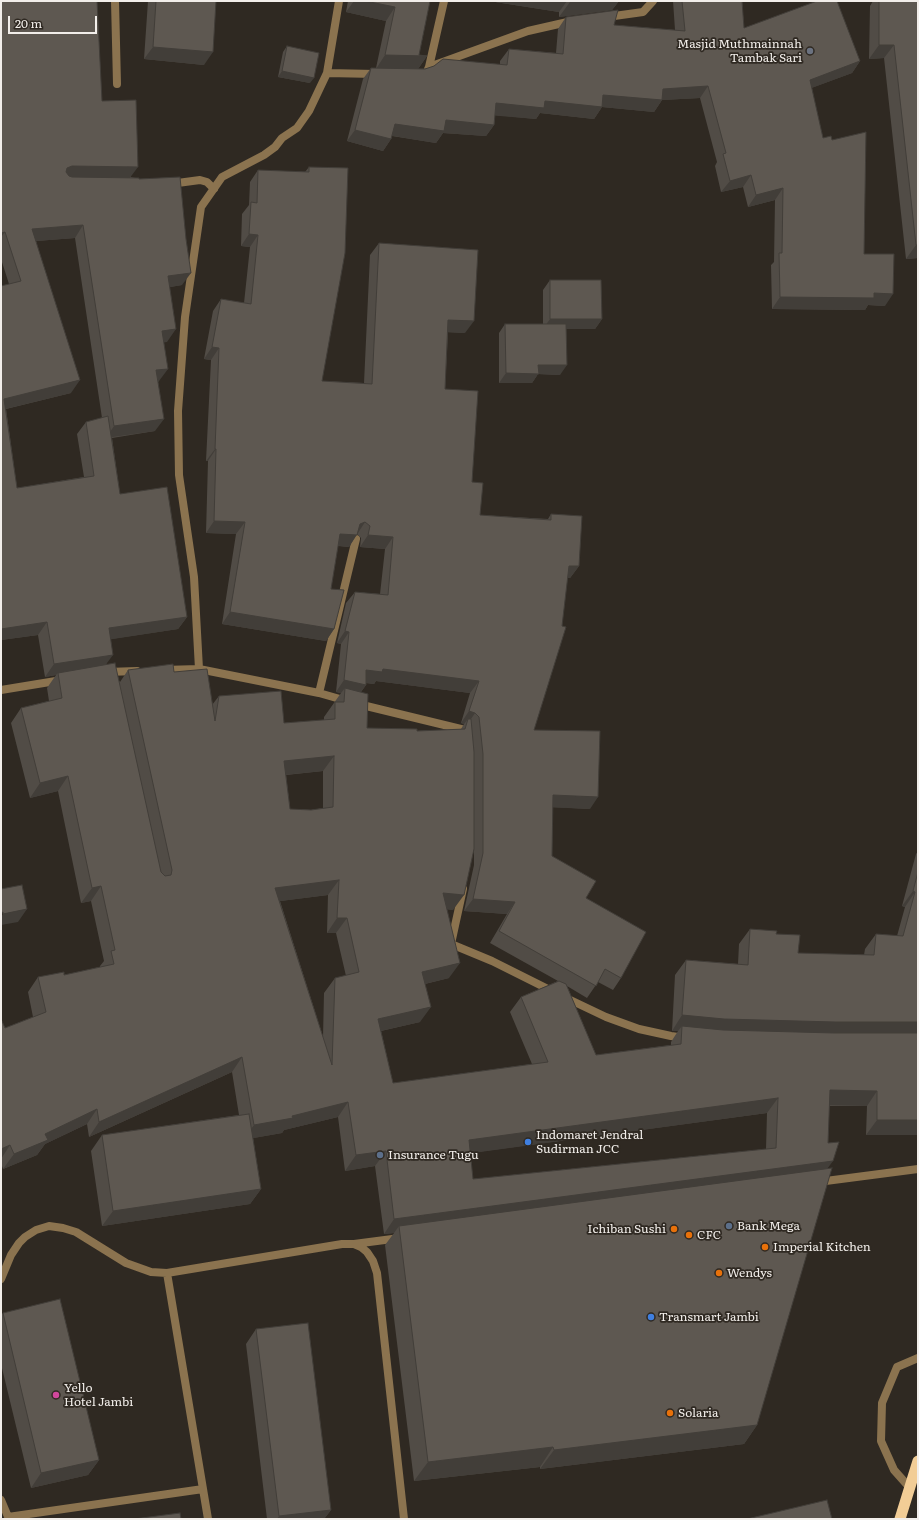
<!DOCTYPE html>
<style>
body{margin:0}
#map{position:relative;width:919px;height:1520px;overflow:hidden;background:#2f2922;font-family:Literata,serif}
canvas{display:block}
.frame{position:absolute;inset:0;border:2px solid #f2eeea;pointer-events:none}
.scale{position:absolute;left:8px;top:16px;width:89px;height:18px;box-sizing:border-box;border:2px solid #f2eeea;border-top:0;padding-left:5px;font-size:12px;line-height:14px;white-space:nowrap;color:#f2eeea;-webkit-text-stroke:3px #2f2922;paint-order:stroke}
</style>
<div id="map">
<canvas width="919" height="1520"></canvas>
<div class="frame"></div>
<div class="scale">20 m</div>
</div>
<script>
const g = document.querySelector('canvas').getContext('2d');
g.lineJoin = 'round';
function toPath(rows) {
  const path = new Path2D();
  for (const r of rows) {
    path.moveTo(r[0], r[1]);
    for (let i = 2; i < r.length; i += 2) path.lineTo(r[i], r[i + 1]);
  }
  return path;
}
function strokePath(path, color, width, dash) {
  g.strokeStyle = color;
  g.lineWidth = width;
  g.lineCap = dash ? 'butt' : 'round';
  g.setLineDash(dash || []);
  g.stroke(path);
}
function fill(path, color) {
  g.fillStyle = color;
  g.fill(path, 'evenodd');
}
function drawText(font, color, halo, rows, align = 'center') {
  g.font = font + ' Literata,serif';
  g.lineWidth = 3.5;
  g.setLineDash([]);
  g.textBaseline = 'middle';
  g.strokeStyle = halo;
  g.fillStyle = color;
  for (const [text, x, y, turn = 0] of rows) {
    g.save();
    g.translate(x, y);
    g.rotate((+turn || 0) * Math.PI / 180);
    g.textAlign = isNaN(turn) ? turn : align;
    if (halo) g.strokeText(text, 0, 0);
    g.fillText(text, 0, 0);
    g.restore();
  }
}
strokePath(toPath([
 [818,1182,918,1169],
 [354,1244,400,1238],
 [167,1273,208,1519],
 [1,1279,11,1255,19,1243,25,1237,36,1230,49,1226,63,1228,76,1232,126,1263,151,1272,167,1273,342,1244,354,1244,361,1247,367,1252,373,1261,377,1273,404,1519],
 [910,1488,894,1470,881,1441,882,1403,897,1367,918,1358],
 [1,1500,9,1519],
 [8,1517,203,1489]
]), '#8b734f', 8);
strokePath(toPath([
 [115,1,117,84],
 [607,17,643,12,653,1],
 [429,67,528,31,572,21],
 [428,69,429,67,444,1],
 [327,73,376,74],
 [170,184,200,180,207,182,214,189],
 [199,669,194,577,179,475,178,411,185,317,201,207,222,177,264,155,275,147,282,138,297,128,309,111,327,73,339,1],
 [163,670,199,669,319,693,356,539],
 [107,672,137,671],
 [1,690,62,680],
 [319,693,347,701],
 [358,704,465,730,465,736],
 [463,889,451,944,492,961,552,991],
 [564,997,606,1017,639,1029,671,1036,685,1038]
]), '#8b734f', 8);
strokePath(toPath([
 [900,1519,918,1461]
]), '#f2cd96', 11);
fill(toPath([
 [1,1,102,101,131,177,139,179,182,285,170,287,167,342,164,342,159,381,158,382,155,431,112,438,120,494,187,617,178,629,111,639,106,665,120,682,128,670,174,672,212,705,219,696,284,723,324,720,324,717,341,693,336,692,341,644,337,643,346,603,355,592,380,594,385,549,360,547,361,538,357,534,349,547,338,546,331,589,334,629,326,641,222,624,236,534,206,533,208,461,206,461,211,360,204,359,213,311,221,299,244,303,250,247,241,246,242,214,249,205,250,182,258,170,305,172,309,167,322,381,364,383,370,255,379,243,465,333,448,332,445,389,480,515,548,519,551,514,579,566,570,578,567,578,534,730,590,809,552,807,552,856,586,898,621,978,613,990,598,982,587,998,567,986,596,1055,671,1045,671,1042,678,1031,672,1031,675,975,686,960,738,964,739,944,750,929,776,934,798,953,864,955,865,949,876,934,897,936,905,907,902,906,916,854,918,851,918,1135,866,1135,867,1106,829,1106,827,1169,757,1425,744,1444,540,1469,540,1467,414,1481,385,1245,394,1233,384,1234,375,1166,345,1171,338,1117,284,1130,282,1133,253,1138,261,1189,250,1204,102,1226,91,1151,102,1135,239,1115,232,1072,89,1137,87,1124,45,1144,37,1155,3,1169,1,1163,1,1019,5,1028,33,1017,28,992,38,977,64,975,100,967,100,966,104,961,91,901,81,903,58,791,30,798,11,723,21,708,49,701,47,688,56,675,45,677,38,635,1,640,1,286,9,284,1,259],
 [75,238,102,418,86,422,77,434,84,477,17,488,6,409,71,393,36,241],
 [376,681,470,693,461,723,464,724,461,729,417,731,367,728,361,692,366,685,366,683,374,684],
 [474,763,474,865,464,911,507,914,490,943,558,981,521,997,510,1012,532,1064,393,1083,381,1031,420,1022,425,984,449,978,447,909,453,910],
 [323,771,323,808,311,810,290,809,286,775],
 [328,895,327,933,336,933,346,976,335,978,324,993,323,1037,280,901],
 [767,1113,766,1149,473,1179,470,1153],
 [148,1,216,1,204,65,144,59],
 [348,1,430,1,419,55,427,56,418,69,500,65,500,61,509,49,556,53,558,29,566,17,614,25,675,30,673,1,742,1,744,28,860,61,852,73,811,88,823,138,864,254,885,306,868,305,865,310,772,309,771,265,774,262,775,200,748,207,743,187,721,192,715,166,717,162,700,98,662,100,654,112,602,107,594,119,540,113,536,119,495,115,494,125,486,136,443,133,436,143,392,136,391,139,383,151,347,141,363,79,371,68,376,68,386,21,346,12],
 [489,1,619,1,612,10,559,17,559,12],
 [873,1,918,1,918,258,906,259,884,58,869,59,870,6],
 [287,46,310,83,278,77,283,52],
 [550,280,602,319,595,329,566,329,560,375,538,374,532,383,499,383,499,333,505,324,543,324,543,290],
 [3,1313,99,1460,88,1475,31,1488,1,1364,1,1315],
 [256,1329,331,1510,324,1519,267,1519,246,1344]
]), '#514c46');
fill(toPath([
 [354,1,365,1,395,7,386,21,346,12],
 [489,1,567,1,559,12],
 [575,1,619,1,612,10,559,17,570,2],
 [879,45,894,45,884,58,869,59],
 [153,47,213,52,204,65,144,59],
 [385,55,427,56,418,69,376,69],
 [860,61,852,73,801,92,810,80],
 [282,71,314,78,310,83,278,77],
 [708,86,700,98,662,100,654,112,602,107,594,119,540,113,536,119,488,115,496,103,545,101,663,89],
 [446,120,494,125,486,136,443,133,436,143,387,135,395,124],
 [355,130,391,139,383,151,347,141],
 [72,166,138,167,129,179,63,178,67,168],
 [751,175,743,187,721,192,730,181],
 [783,188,775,200,748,207,756,195],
 [83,225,75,238,24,242,32,229],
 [5,232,1,237,1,233],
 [249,234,258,235,250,247,241,246],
 [916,245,918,245,918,258,906,259],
 [191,273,182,285,159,289,168,276],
 [874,293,893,294,885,306,868,305,865,310,772,309,780,297],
 [550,319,602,319,595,329,543,329],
 [448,320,474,321,465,333,440,332],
 [176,329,167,342,153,344,162,331],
 [212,347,219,348,211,360,204,359],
 [538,365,567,365,560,375,538,374,532,383,499,383,506,373],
 [168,369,159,381,147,383,156,370],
 [80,380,71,393,1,410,4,399],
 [164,419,155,431,106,438,114,426],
 [215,449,216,449,208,461,206,461],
 [214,521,245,522,236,534,206,533],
 [365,522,349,547,332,545,340,534],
 [368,535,393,537,385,549,360,547],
 [569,566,579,566,570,578,561,578],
 [230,612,334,629,326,641,222,624],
 [187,617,178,629,100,641,109,628],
 [47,622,38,635,1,640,1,629],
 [345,631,349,632,341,644,337,643],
 [113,655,104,667,58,673,56,675,45,677,54,664],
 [383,669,479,681,470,693,376,681,374,684,358,682,366,670],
 [344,680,366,685,357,697,345,688,341,693,336,692],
 [469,711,475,713,467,725,468,719,464,724,461,723],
 [334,756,323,771,274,776,284,761],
 [68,776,58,791,30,798,40,783],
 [553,795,598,797,590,809,544,807],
 [339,880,328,895,265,903,275,888],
 [101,886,91,901,81,903,92,888],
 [913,891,915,892,905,907,902,906],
 [443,893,464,895,453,910,432,908],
 [473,899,515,902,507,914,464,911],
 [27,909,18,922,1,925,1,917,3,914],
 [337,918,347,918,336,933,327,933],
 [460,963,449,978,412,987,422,972],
 [431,1007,420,1022,367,1034,378,1019],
 [682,1015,918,1022,918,1038,713,1035,682,1026,678,1031,672,1031],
 [242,1057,232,1072,89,1137,99,1122],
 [830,1090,877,1091,867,1106,819,1105],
 [778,1098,767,1113,458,1155,469,1140],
 [348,1102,338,1117,284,1130,282,1133,243,1140,254,1125],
 [97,1109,87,1124,45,1144,37,1155,3,1169,14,1154,45,1134],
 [877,1120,918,1120,918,1135,866,1135],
 [10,1145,1,1159,1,1149],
 [386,1151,375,1166,345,1171,356,1155],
 [833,1161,822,1176,399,1226,394,1233,384,1234,394,1219],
 [261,1189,250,1204,102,1226,113,1211],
 [757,1425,744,1444,540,1469,554,1450],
 [553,1447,540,1467,414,1481,428,1462],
 [99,1460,88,1475,31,1488,41,1473],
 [331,1510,324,1519,277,1519,279,1516]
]), '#423e39');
const building = toPath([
 [1,1,97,1,102,101,136,100,138,167,72,166,67,168,66,172,69,176,72,177,139,178,139,179,180,177,186,239,191,273,168,276,176,329,162,331,168,369,156,370,164,419,114,426,83,225,32,229,80,380,4,399,17,488,94,476,86,422,108,416,120,494,167,487,187,617,109,628,113,655,54,664,47,622,1,629,1,286,21,281,5,232,1,233,1,1],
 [156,1,216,1,213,52,153,47,156,1],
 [365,1,430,1,419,55,427,56,385,55,395,7,365,1],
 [682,1,742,1,744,28,817,1,837,1,860,61,810,80,823,138,831,136,832,140,866,132,864,254,894,254,893,294,874,293,874,298,780,297,779,253,782,253,783,188,756,195,751,175,730,181,723,154,726,153,708,86,663,89,662,100,603,95,602,107,545,101,544,108,496,103,494,125,446,120,444,131,395,124,391,139,355,130,371,68,425,69,434,66,443,59,507,65,509,49,563,54,566,17,618,10,614,25,685,31,682,1],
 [879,1,918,1,918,245,916,245,894,45,879,45,879,1],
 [287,46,319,53,314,78,282,71,287,46],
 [309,167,348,168,345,253,322,381,372,384,379,243,478,250,474,321,448,320,445,389,478,391,472,482,483,483,480,515,551,520,551,514,582,516,579,566,569,566,562,626,566,627,534,730,600,731,598,797,553,795,552,856,596,881,586,898,646,932,621,978,605,969,596,986,499,931,515,902,473,899,483,853,483,754,479,717,475,713,469,711,479,681,383,669,382,672,366,670,366,685,344,680,349,632,345,631,355,592,388,595,393,537,368,535,370,526,365,522,360,524,357,535,340,534,331,589,344,590,334,629,230,612,245,522,214,521,216,449,215,449,219,348,212,347,221,299,251,304,258,235,249,234,251,202,257,203,258,170,309,172,309,167],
 [550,280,601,280,602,319,550,319,550,280],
 [505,324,566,324,567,365,538,365,539,374,506,373,505,324],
 [115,663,161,872,165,876,171,875,172,870,128,670,173,664,174,672,207,669,215,721,219,696,281,691,284,723,335,719,335,702,344,702,345,688,368,694,367,728,417,729,417,731,465,729,468,719,471,719,474,752,474,849,464,895,443,893,460,963,422,972,431,1007,378,1019,393,1083,548,1062,521,997,559,981,566,984,596,1055,681,1044,682,1026,723,1030,834,1033,918,1033,918,1120,877,1120,877,1091,830,1090,828,1143,839,1142,833,1161,394,1219,386,1151,356,1155,348,1102,292,1116,293,1118,254,1125,242,1057,99,1122,97,1109,45,1134,48,1140,14,1154,10,1145,1,1149,1,1019,5,1028,46,1012,38,977,64,972,64,975,114,964,111,951,115,950,101,886,92,888,68,776,40,783,21,708,62,698,58,673,115,663],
 [334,756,333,807,311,810,290,809,284,761,334,756],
 [339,880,337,918,347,918,359,972,335,978,332,1065,275,888,339,880],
 [778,1098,776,1148,473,1179,469,1140,778,1098],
 [918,872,918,1022,835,1022,724,1019,682,1015,686,960,748,965,750,929,777,931,776,934,800,935,798,953,874,955,876,934,903,936,915,892,913,891,918,872],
 [22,885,27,909,3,914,3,912,1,913,1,889,22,885],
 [249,1114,261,1189,113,1211,102,1135,249,1114],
 [832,1168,757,1425,554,1450,553,1447,428,1462,399,1226,832,1168],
 [60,1299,99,1460,41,1473,3,1313,60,1299],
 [308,1323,331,1510,279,1516,256,1329,308,1323],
 [827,1500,832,1519,747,1519,827,1500],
 [180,1513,181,1519,134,1519,180,1513]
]);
fill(building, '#5e5851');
strokePath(building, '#423e39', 1);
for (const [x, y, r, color] of [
 [810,51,4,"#6b7280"],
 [528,1142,4,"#3f7fe0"],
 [380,1155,4,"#5c6f8a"],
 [729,1226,4,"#5c6f8a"],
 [674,1229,4,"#e8710a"],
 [689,1235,4,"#e8710a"],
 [765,1247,4,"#e8710a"],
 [719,1273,4,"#e8710a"],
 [651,1317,4,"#3f7fe0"],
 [56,1395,4,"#d1479c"],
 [670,1413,4,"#e8710a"]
]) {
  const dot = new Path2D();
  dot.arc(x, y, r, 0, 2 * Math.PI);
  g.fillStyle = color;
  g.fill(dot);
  strokePath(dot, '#2f2922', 1.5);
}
drawText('12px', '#f2eeea', '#2f2922', [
 ["Masjid Muthmainnah",802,44,"right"],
 ["Tambak Sari",802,58,"right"],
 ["Indomaret Jendral",536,1135],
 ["Sudirman JCC",536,1149],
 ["Insurance Tugu",388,1155],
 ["Bank Mega",737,1226],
 ["Ichiban Sushi",666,1229,"right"],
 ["CFC",697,1235],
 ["Imperial Kitchen",773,1247],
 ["Wendys",727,1273],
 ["Transmart Jambi",659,1317],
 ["Yello",64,1388],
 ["Hotel Jambi",64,1402],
 ["Solaria",678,1413]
], 'left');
</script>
